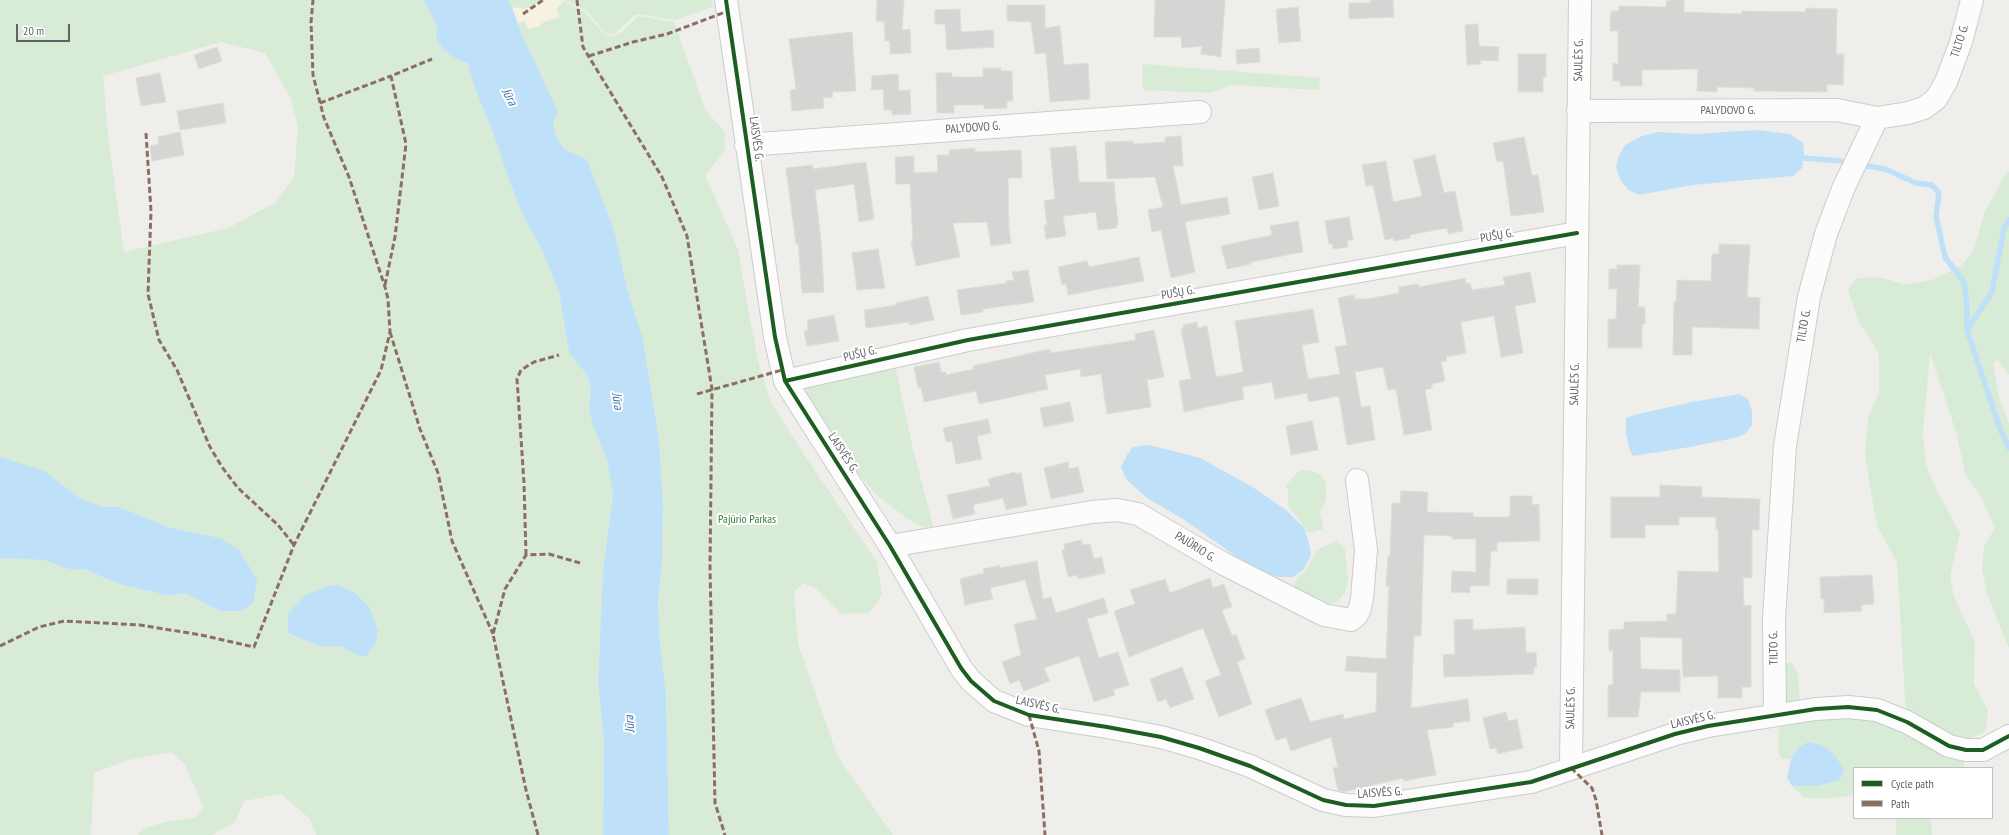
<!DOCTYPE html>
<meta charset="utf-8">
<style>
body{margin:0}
#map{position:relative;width:2009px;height:835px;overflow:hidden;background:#efeeea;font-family:"PT Sans Narrow",sans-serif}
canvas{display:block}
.legend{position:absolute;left:1853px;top:767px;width:140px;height:52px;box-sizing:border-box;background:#fff;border:1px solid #bfc1c3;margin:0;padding:5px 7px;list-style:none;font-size:12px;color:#5f6368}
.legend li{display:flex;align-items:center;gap:8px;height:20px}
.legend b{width:20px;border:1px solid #bfc1c3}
.scale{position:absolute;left:16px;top:24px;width:54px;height:18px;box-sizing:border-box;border:2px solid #5f6368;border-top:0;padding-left:5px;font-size:12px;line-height:14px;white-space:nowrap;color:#5f6368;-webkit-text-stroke:3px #fff;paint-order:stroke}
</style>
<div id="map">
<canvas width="2009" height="835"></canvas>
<ul class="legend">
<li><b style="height:5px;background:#1b5e20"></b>Cycle path</li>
<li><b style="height:5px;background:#8d6e63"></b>Path</li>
</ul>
<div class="scale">20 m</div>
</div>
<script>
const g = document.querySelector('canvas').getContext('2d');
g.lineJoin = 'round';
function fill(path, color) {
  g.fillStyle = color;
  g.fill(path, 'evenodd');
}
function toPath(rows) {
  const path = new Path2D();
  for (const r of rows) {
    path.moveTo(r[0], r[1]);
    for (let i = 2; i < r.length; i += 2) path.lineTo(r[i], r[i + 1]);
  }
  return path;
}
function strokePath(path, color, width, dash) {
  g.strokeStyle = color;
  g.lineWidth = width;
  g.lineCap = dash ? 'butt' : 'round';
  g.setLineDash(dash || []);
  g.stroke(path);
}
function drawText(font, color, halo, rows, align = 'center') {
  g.font = font + ' "PT Sans Narrow",sans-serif';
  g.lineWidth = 4;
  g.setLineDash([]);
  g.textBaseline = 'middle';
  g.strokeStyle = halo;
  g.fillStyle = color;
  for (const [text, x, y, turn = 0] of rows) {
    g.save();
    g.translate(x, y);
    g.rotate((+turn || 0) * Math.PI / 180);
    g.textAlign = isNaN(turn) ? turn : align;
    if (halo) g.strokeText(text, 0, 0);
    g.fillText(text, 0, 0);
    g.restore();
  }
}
fill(toPath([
 [0,0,423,0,437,26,436,38,457,59,468,63,474,86,495,138,509,180,524,218,542,250,559,292,569,352,587,375,591,389,589,408,592,423,607,460,613,493,603,570,598,684,604,740,603,835,316,835,310,819,281,794,244,801,235,822,212,835,138,835,142,829,164,822,196,817,203,807,185,764,171,752,129,760,94,773,91,835,0,835,0,558,43,560,71,570,84,569,119,584,170,596,184,593,220,611,220,538,171,528,119,507,102,507,78,497,45,471,0,457],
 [221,42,265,53,291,99,298,127,294,177,275,203,228,228,124,252,109,144,103,76],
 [307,594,341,646,319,646,288,633,288,613],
 [507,0,561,0,585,12,605,35,613,37,622,32,638,16,674,22,705,109,725,133,725,151,705,175,738,250,751,325,759,365,771,402,805,456,877,562,882,595,869,613,841,614,816,589,804,583,794,592,798,644,838,757,893,835,669,835,666,695,660,643,658,603,662,560,663,503,659,440,643,339,628,292,614,230,587,161,564,149,556,136,553,122,532,57,521,33,512,7],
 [564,0,712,0,713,7,675,20,636,14,613,35,606,34,586,10],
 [1142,64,1320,78,1319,90,1232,85,1211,93,1143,90],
 [2009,171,2009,375,1998,360,1993,362,1998,394,2009,424,2009,648,1987,593,1982,569,1984,546,1995,528,1982,499,1965,473,1956,432,1930,353,1923,433,1926,464,1935,487,1960,533,1950,576,1954,597,1975,642,1974,684,1988,710,1986,730,1964,743,1964,768,1854,768,1854,795,1835,798,1804,798,1792,786,1818,786,1837,781,1840,780,1844,769,1798,748,1791,759,1782,759,1778,752,1782,668,1787,663,1792,663,1798,674,1801,717,1906,715,1897,562,1877,526,1865,456,1868,419,1879,392,1879,354,1858,320,1848,290,1857,278,1880,277,1906,285,1935,279,1962,265,1974,250,1984,213,2005,175],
 [895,365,913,449,933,526,925,528,908,519,879,497,867,484,850,464,805,393,806,386],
 [1300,470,1312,471,1320,474,1326,483,1326,500,1320,512,1323,529,1314,532,1307,532,1297,516,1287,506,1289,495,1286,485],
 [1336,541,1345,549,1348,581,1345,593,1337,602,1329,603,1297,590,1294,585,1297,578,1306,570,1317,550],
 [1896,818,1931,818,1932,835,1896,835]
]), '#d8ebd6');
fill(toPath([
 [543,0,561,0,563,2,557,8,559,17,544,22,538,27,528,29,525,21,517,23,516,17,502,19,501,12,516,7,522,9,528,8]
]), '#f6f1e1');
fill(toPath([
 [423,0,507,0,512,7,521,33,558,112,553,122,556,136,564,149,587,160,614,230,628,292,643,339,659,440,663,503,662,560,658,603,660,643,666,695,669,835,603,835,604,740,598,684,603,570,613,494,607,460,592,423,589,408,591,389,587,375,569,352,559,292,542,250,524,218,509,180,495,138,474,86,468,63,457,59,443,49,436,38,437,26],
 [1757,130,1790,134,1803,143,1804,154,1802,168,1793,176,1692,185,1639,195,1629,190,1621,181,1616,167,1619,156,1625,145,1642,136,1658,132,1695,134],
 [1739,394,1748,399,1752,411,1752,425,1746,433,1739,437,1690,447,1633,456,1630,451,1626,433,1626,418,1634,415,1692,402],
 [1149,445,1200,458,1251,486,1286,510,1304,528,1309,543,1311,555,1304,569,1293,577,1278,577,1254,569,1183,519,1147,498,1126,479,1121,467,1127,455,1133,447],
 [0,457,45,471,78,497,102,507,119,507,171,528,220,538,239,550,257,580,253,603,241,611,220,611,184,593,170,596,119,584,84,569,72,570,43,560,0,558],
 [339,585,355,593,369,607,378,630,376,643,366,656,359,656,341,646,319,646,288,633,288,613,307,594,329,586],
 [1808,742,1822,745,1833,753,1844,769,1840,780,1818,786,1792,786,1787,778,1791,759,1798,748]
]), '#bfe0f9');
strokePath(toPath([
 [1804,158,1841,161],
 [1861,165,1885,169,1916,183,1932,185,1939,193,1936,216,1945,257,1964,282,1967,305,1967,330,2000,429,2009,448],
 [1967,330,1992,292,2004,228,2009,220]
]), '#bfe0f9', 5.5);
const building = toPath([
 [877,0,904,0,902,30,910,29,911,53,890,54,890,41,885,41,884,22,876,21,877,0],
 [1155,0,1225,0,1221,57,1201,54,1202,46,1182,48,1181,37,1154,37,1155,0],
 [1370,0,1393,0,1394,17,1349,19,1349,3,1370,3,1370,0],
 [1667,0,1684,0,1684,12,1742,14,1742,11,1805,12,1806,8,1837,9,1836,54,1844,54,1843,85,1827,84,1827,92,1754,91,1754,88,1717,87,1717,92,1697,91,1698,69,1642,70,1642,86,1620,86,1620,81,1613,81,1613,63,1618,64,1618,31,1610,31,1611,11,1619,11,1619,6,1666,7,1667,0],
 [1007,5,1045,5,1045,28,1060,26,1064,65,1088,63,1090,99,1050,102,1046,53,1035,54,1031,22,1007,21,1007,5],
 [1298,7,1301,41,1279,43,1276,9,1298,7],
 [960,9,961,32,993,30,994,47,947,50,945,24,935,24,935,10,960,9],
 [1478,24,1479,46,1499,47,1498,61,1480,60,1481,64,1467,65,1465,25,1478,24],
 [852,32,856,91,832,92,833,97,823,98,824,108,792,111,790,90,796,89,789,39,852,32],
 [217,47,222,61,199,69,194,55,217,47],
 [1259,48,1260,62,1237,64,1236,50,1259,48],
 [1518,54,1546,54,1546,77,1543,77,1543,92,1518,92,1518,54],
 [983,68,1001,68,1001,71,1012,71,1013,101,1007,101,1007,108,984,109,984,105,954,105,954,113,937,113,936,73,952,73,952,77,983,77,983,68],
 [160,73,166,102,141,106,136,78,160,73],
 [898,74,899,91,910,90,911,114,892,115,892,110,884,110,883,89,871,90,872,76,898,74],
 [223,103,226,123,180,130,177,111,223,103],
 [180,132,184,155,152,161,150,146,159,144,158,137,180,132],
 [1181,136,1183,166,1173,166,1181,205,1227,197,1230,214,1185,222,1195,272,1171,278,1161,230,1152,232,1148,210,1163,207,1155,177,1107,179,1105,142,1133,141,1133,144,1165,142,1165,137,1181,136],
 [1524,137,1532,175,1538,175,1544,212,1511,216,1503,161,1497,162,1493,143,1524,137],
 [1076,146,1079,182,1114,182,1118,225,1116,225,1117,228,1098,230,1096,212,1063,216,1066,236,1046,239,1044,225,1047,225,1044,201,1055,199,1050,148,1076,146],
 [975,148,975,152,1021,150,1022,178,1008,178,1009,228,1011,243,991,246,987,222,953,223,960,257,916,266,911,242,913,242,910,184,896,184,895,157,914,156,914,173,938,172,937,155,949,155,949,150,975,148],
 [1435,155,1444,193,1455,191,1463,231,1448,234,1447,228,1410,235,1410,238,1394,241,1393,238,1385,240,1373,185,1366,186,1362,165,1386,161,1393,202,1422,196,1413,160,1435,155],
 [866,162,874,219,859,222,854,184,815,190,821,240,824,292,802,293,798,243,796,244,786,168,812,165,813,169,866,162],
 [1273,173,1279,206,1259,210,1252,177,1273,173],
 [1349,217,1353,240,1347,241,1348,247,1333,249,1332,244,1329,244,1325,221,1349,217],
 [1298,221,1303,252,1251,262,1251,264,1227,269,1221,246,1272,235,1270,226,1298,221],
 [1719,244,1750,245,1747,297,1760,298,1759,329,1692,327,1692,355,1673,355,1674,302,1676,302,1677,280,1711,281,1712,254,1719,254,1719,244],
 [878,249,885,288,857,290,852,253,878,249],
 [1139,257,1144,281,1068,295,1066,284,1062,285,1058,267,1087,261,1089,267,1139,257],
 [1617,265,1640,265,1638,307,1645,307,1645,324,1642,324,1642,348,1608,348,1608,319,1616,319,1617,289,1609,289,1609,269,1617,269,1617,265],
 [1028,270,1034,302,983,309,983,312,961,315,957,290,1007,283,1006,281,1014,280,1012,272,1028,270],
 [1530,272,1536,302,1515,306,1523,353,1501,357,1494,316,1461,322,1466,353,1446,357,1447,361,1441,362,1445,381,1432,384,1432,388,1425,390,1432,430,1404,435,1396,389,1388,390,1383,367,1355,372,1361,407,1370,406,1375,440,1347,445,1339,396,1309,402,1307,393,1275,399,1272,382,1242,387,1244,399,1184,412,1179,381,1191,379,1181,329,1184,328,1183,325,1197,322,1198,328,1207,326,1216,377,1243,372,1235,321,1313,309,1319,342,1302,345,1308,379,1340,374,1335,347,1347,345,1338,298,1354,295,1355,299,1366,299,1399,293,1399,287,1418,284,1419,287,1465,278,1466,284,1470,283,1472,290,1505,285,1503,277,1530,272],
 [928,296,934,320,909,325,909,322,866,328,864,310,897,305,897,303,928,296],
 [834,315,839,341,807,346,804,331,808,330,807,320,834,315],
 [1154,330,1164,377,1147,380,1151,407,1107,414,1101,374,1081,377,1080,369,1045,375,1048,389,979,404,976,391,924,402,921,387,918,388,914,367,939,362,941,372,946,372,946,375,974,369,973,366,1050,349,1051,353,1136,340,1135,334,1154,330],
 [1070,402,1074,421,1044,427,1040,408,1070,402],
 [988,419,991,433,977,436,982,459,956,464,952,441,946,442,943,428,988,419],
 [1312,421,1318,450,1291,455,1286,426,1312,421],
 [1068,462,1069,469,1078,467,1084,492,1051,499,1044,468,1068,462],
 [1015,472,1015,474,1021,473,1027,505,1006,510,1003,498,973,505,975,514,953,519,947,495,990,486,988,479,1015,472],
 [1660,485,1702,487,1701,497,1760,499,1759,530,1752,530,1752,578,1743,578,1744,606,1751,605,1751,687,1742,687,1742,698,1718,698,1718,676,1683,677,1682,638,1640,637,1641,669,1680,670,1680,692,1641,692,1638,717,1608,717,1608,685,1613,685,1613,651,1609,651,1609,630,1624,629,1624,622,1667,621,1667,614,1676,614,1678,571,1719,572,1718,529,1716,529,1716,517,1679,517,1679,525,1645,525,1645,538,1611,538,1611,497,1660,497,1660,485],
 [1401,491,1428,492,1427,512,1473,513,1473,517,1510,517,1510,496,1532,496,1532,505,1539,504,1540,541,1497,542,1497,551,1491,551,1489,586,1470,586,1470,593,1451,592,1452,571,1476,572,1476,539,1452,539,1452,536,1424,535,1421,636,1414,636,1411,708,1468,699,1470,721,1453,723,1453,727,1427,730,1436,775,1404,781,1403,778,1343,792,1338,790,1333,768,1338,767,1331,737,1291,751,1286,737,1276,741,1265,710,1301,698,1310,722,1343,714,1344,719,1376,712,1377,673,1345,671,1347,656,1386,659,1389,586,1386,586,1388,555,1390,556,1392,503,1400,503,1401,491],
 [1081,540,1083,545,1090,544,1094,559,1102,557,1105,573,1078,579,1077,575,1068,577,1062,550,1065,549,1064,544,1081,540],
 [1037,561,1043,599,1051,597,1056,613,1104,598,1108,613,1087,619,1099,658,1118,652,1129,685,1113,690,1115,695,1094,702,1079,656,1044,668,1050,681,1024,691,1019,680,1010,684,1002,662,1021,655,1014,624,1037,619,1025,580,990,588,993,599,965,605,960,579,984,573,983,569,1000,565,1000,568,1037,561],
 [1872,575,1874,604,1861,605,1862,611,1824,613,1824,599,1821,599,1820,577,1872,575],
 [1210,578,1213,588,1224,584,1232,607,1222,610,1232,636,1236,634,1245,659,1237,662,1252,704,1219,717,1205,681,1221,675,1203,628,1129,657,1114,611,1135,604,1130,590,1165,579,1170,593,1210,578],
 [1507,579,1538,579,1538,595,1507,594,1507,579],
 [1473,619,1473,630,1525,627,1526,653,1536,652,1537,667,1534,667,1534,674,1444,677,1443,655,1455,654,1454,620,1473,619],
 [1182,667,1194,699,1170,708,1166,699,1158,702,1150,679,1182,667],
 [1506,712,1508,721,1517,719,1523,748,1498,754,1496,748,1490,749,1483,718,1506,712]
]);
fill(building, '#d6d5d3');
strokePath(building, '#deddd9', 1);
const minor = toPath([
 [726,0,775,337,785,381,890,546,961,668,971,681,994,701,1029,715,1107,727,1161,737,1199,748,1250,766,1323,800,1346,805,1374,806,1531,782,1675,734,1708,726,1816,709,1848,707,1877,710,1907,722,1949,746,1966,750,1983,750,2009,736],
 [1578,111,1837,110,1877,118],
 [746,145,1200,112],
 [785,381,968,340,1577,233],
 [890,546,1092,512,1117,510,1138,514,1224,564,1324,615,1351,620,1356,616,1359,611,1362,599,1366,550,1357,480],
 [1775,715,1774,618,1785,446,1809,297,1826,234,1843,189,1877,118,1908,113,1924,108,1936,99,1946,82,1961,42,1972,0],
 [1571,768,1580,0]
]);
strokePath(minor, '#cbcccc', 24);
strokePath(minor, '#fdfcfc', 22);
strokePath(toPath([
 [577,0,583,47,662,177,687,236,712,389,710,568,715,803,725,835],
 [523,14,543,0],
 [589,56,633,42,667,34,728,11],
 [320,103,391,76],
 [146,133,151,211,148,294,159,340,177,370,210,447,222,467,238,488,278,525,294,545],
 [385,285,395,237,406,144,391,76,432,59],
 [390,332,420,429,438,473,452,541,493,634],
 [697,394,782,370],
 [526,555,524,483,517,379,521,370,534,362,559,355],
 [0,646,39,627,64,621,140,625,201,635,254,647,294,545,381,370,390,332,388,299,385,287,349,177,324,118,313,75,311,22,313,0],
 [1029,715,1039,751,1045,835],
 [1571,768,1592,788,1596,800,1602,835],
 [538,835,526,790,493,634,505,589,526,555,549,554,580,563]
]), '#8d6e63', 3, [6, 3]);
strokePath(toPath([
 [726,0,775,337,785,381,890,546,961,668,971,681,994,701,1029,715,1107,727,1161,737,1199,748,1250,766,1323,800,1346,805,1374,806,1531,782,1675,734,1708,726,1816,709,1848,707,1877,710,1907,722,1949,746,1966,750,1983,750,2009,736],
 [785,381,968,340,1577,233]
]), '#1b5e20', 4);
drawText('12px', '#5f6368', '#fff', [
 ["TILTO G.",1960,41,-72],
 ["SAULĖS G.",1579,60,-89],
 ["PALYDOVO G.",1728,111],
 ["PALYDOVO G.",973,128,-4],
 ["LAISVĖS G.",756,139,82],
 ["PUŠŲ G.",1497,236,-10],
 ["PUŠŲ G.",1178,293,-10],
 ["TILTO G.",1804,326,-80],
 ["PUŠŲ G.",860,354,-13],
 ["SAULĖS G.",1575,384,-89],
 ["LAISVĖS G.",843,453,57],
 ["PAJŪRIO G.",1195,547,32],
 ["TILTO G.",1774,648,-91],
 ["LAISVĖS G.",1038,705,13],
 ["SAULĖS G.",1571,708,-89],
 ["LAISVĖS G.",1693,720,-13],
 ["LAISVĖS G.",1380,793,-4]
]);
drawText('12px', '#348238', '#fff', [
 ["Pajūrio Parkas",747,520]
]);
drawText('italic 13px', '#4174aa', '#fff', [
 ["Jūra",509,97,62],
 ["Jūra",617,401,81],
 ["Jūra",630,724,-94]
]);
</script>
